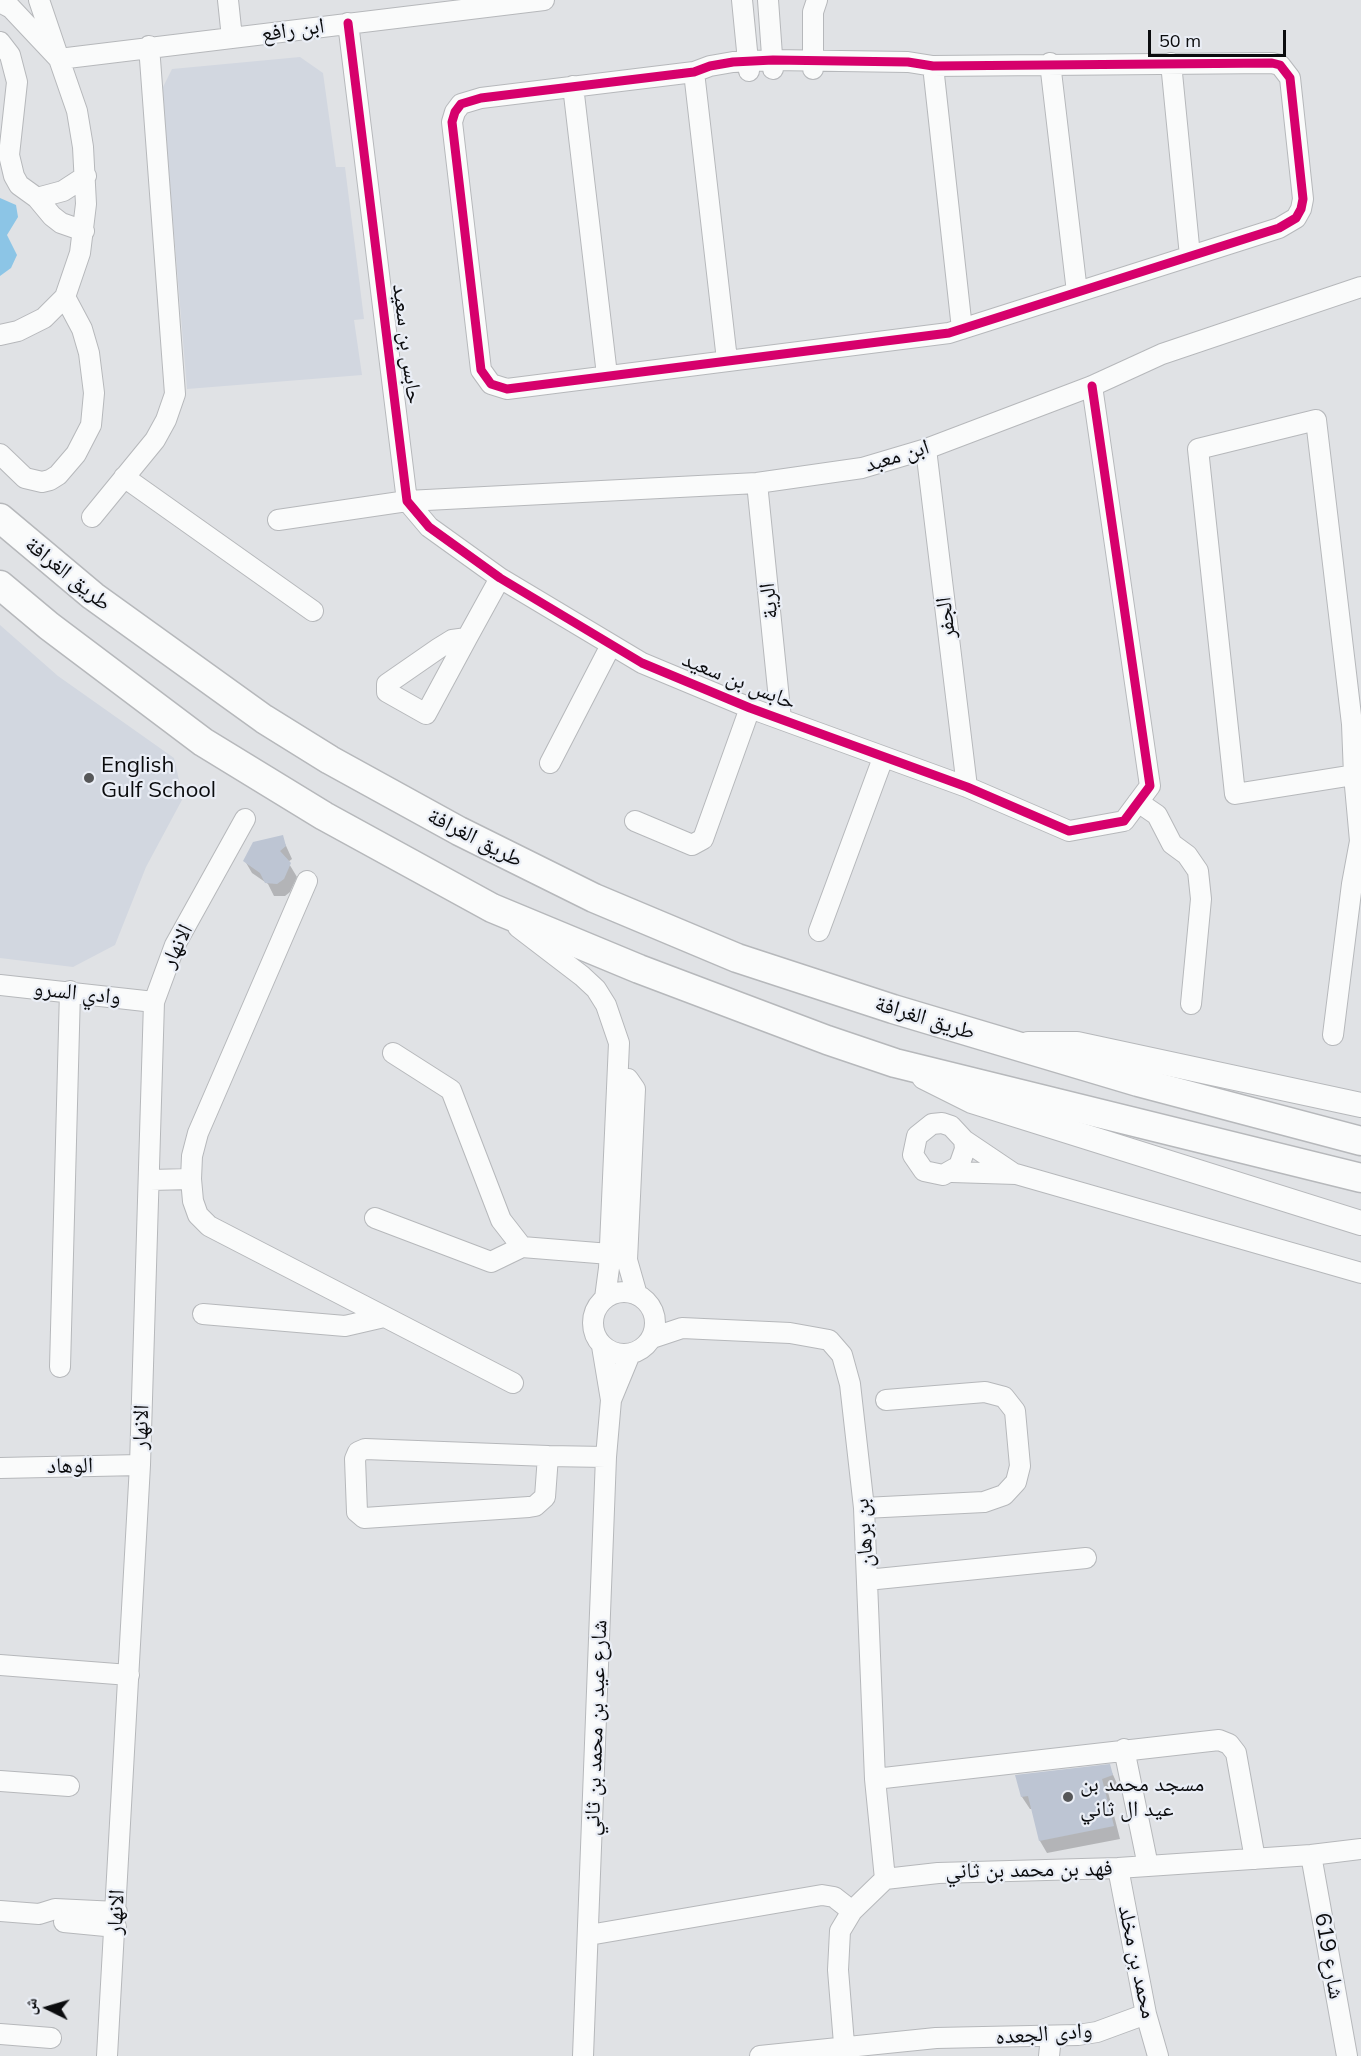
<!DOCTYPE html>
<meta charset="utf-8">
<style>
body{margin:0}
#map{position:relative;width:1361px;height:2056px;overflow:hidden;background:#e0e2e5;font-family:Mulish,"Noto Naskh Arabic",sans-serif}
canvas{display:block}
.north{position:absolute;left:18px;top:1978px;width:60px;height:60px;-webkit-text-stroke:4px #eaeef6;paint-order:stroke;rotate:275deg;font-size:16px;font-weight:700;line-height:24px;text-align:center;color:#0b0c0e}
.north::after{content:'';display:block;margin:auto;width:21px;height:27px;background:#0b0c0e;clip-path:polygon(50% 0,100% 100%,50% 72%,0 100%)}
.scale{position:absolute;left:1148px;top:30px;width:138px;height:27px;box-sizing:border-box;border:3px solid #0b0c0e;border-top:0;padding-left:8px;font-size:18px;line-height:21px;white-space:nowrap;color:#0b0c0e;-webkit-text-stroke:4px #eaeef6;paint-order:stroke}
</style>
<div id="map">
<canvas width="1361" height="2056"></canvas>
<div class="north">ش</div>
<div class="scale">50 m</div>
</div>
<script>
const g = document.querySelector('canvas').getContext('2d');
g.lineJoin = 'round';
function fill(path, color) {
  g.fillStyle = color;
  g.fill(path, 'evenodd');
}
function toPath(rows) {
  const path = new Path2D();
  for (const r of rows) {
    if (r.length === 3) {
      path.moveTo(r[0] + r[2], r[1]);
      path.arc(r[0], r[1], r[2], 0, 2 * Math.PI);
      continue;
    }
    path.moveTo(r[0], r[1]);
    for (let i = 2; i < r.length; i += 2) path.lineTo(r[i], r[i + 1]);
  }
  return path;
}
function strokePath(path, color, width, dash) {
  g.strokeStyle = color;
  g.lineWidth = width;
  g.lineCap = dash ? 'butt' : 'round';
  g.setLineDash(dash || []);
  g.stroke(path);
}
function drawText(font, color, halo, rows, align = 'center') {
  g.font = font + ' Mulish,"Noto Naskh Arabic",sans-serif';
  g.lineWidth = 4.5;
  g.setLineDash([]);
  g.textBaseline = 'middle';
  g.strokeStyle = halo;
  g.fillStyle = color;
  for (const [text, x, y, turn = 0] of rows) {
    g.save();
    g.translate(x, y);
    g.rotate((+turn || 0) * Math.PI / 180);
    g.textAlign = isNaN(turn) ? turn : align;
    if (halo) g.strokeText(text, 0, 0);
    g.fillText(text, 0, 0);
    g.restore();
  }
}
fill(toPath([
 [300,57,323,73,336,167,345,167,364,319,354,320,362,375,187,389,162,89,172,69],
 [0,625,58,676,174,758,183,798,146,867,115,945,73,967,0,958]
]), '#d2d7e0');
fill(toPath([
 [0,198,16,205,18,217,7,235,17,255,11,268,0,276]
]), '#8cc5e6');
fill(toPath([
 [282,837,292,859,288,862,297,877,290,892,285,896,274,896,268,884,252,873,245,861],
 [1109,1766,1119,1788,1108,1792,1120,1839,1047,1853,1040,1841,1033,1809,1030,1809,1022,1797,1017,1777]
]), '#0003');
fill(toPath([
 [283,835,286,846,280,851,291,863,284,879,277,884,265,883,260,873,243,861,253,842],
 [1110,1764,1113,1775,1102,1779,1114,1826,1039,1841,1028,1796,1021,1797,1015,1775]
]), '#bdc5d3');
const minor = toPath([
 [39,0,59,59,544,0],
 [228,0,232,38],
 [742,0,749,71],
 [768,0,773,69],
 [0,2,11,8,59,59,77,111,83,147,86,204,80,253,65,297,44,318,18,331,0,335],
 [348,23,407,501,429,527,500,578,642,663,750,708,967,787,1069,831,1124,821,1150,786,1092,386],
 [0,42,10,55,17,82,9,155,14,176,19,185,37,198,52,216,61,223,84,231],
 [773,60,908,62,933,66,1272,63,1280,65,1290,78,1303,199,1301,209,1296,218,1279,228,949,333,507,389,491,384,481,370,452,122,455,112,461,104,481,98,694,72,710,66,733,62,773,60],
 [1050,63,1077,292],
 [1171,63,1190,256],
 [933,66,962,329],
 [813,69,813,12,817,0],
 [694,72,727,360],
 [573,86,607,375],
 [37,198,63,191,86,176],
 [1316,420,1352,724,1354,775,1235,794,1198,449,1316,420],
 [926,449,967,787],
 [0,454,25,478,42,482,50,480,58,475,76,454,91,425,94,393,89,353,82,329,65,297],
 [124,477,313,611],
 [757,483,781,719],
 [92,517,155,440,166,420,175,394,149,46],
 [278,520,407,501,757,483,862,468,926,449,1092,386,1162,354,1361,287],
 [467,638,452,640,439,648,387,684,387,692,426,714,467,638,500,578],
 [550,763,610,647],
 [1138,802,1157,815,1172,844,1187,855,1198,871,1201,899,1191,1004],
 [635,821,692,845,703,839,750,708],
 [307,881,198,1133,192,1156,191,1179,193,1201,198,1215,209,1226,513,1383],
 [518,927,582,976,596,989,606,1005,619,1043,609,1268,605,1298],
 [819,931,883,758],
 [0,985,154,1002],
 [1333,1035,1352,884,1360,841,1354,775],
 [393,1053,451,1090,501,1220,522,1247],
 [619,1087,623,1080,628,1079,635,1089,627,1260,637,1295],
 [964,1140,965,1149,959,1166,943,1175,924,1171,913,1155,917,1136,932,1124,942,1123,951,1126,964,1140,1013,1173],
 [952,1172,1016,1174,1361,1273],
 [150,1180,191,1179],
 [375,1218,491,1262,522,1247,610,1254],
 [624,1323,31],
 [203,1314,345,1326,384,1317],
 [652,1338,682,1328,790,1333,829,1340,842,1355,850,1384,864,1508,875,1779,885,1879],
 [60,1367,70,991],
 [611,1400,630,1354],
 [365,1449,548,1456,545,1497,535,1506,529,1507,364,1518,357,1512,355,1459,358,1452,365,1449],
 [548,1456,606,1457],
 [0,1468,140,1465],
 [864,1508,984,1502,1004,1495,1016,1482,1020,1466,1015,1411,1004,1397,985,1392,886,1400],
 [867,1580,1086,1558],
 [0,1665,129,1675],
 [1124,1749,1148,1866],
 [875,1779,1219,1740,1229,1744,1236,1753,1255,1859],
 [0,1781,69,1786],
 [1311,1855,1347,2056],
 [1118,1868,1146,2014,1158,2056],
 [0,1911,39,1914,55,1909,117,1912],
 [64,1922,116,1927],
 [589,1935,822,1895,834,1897,852,1911],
 [0,2034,51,2038],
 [107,2056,140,1465,154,1002,175,945,245,819],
 [583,2056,606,1457,611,1400,602,1346],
 [760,2056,936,2038,1078,2035,1097,2032,1146,2014],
 [845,2056,838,1970,840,1931,852,1911,885,1879,938,1873,1118,1868,1311,1855,1361,1849],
 [1049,2056,1051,2037]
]);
const major = toPath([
 [1028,1044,1077,1044,1361,1105],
 [924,1077,972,1101,1361,1223]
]);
const highway = toPath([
 [0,518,93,596,264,719,330,760,459,831,594,898,737,958,893,1009,1138,1082,1361,1141],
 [0,585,49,626,203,742,324,816,492,908,639,969,827,1040,895,1063,1361,1178]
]);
strokePath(minor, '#b6b8bb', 22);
strokePath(major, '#b6b8bb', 26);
strokePath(highway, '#b6b8bb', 31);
strokePath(minor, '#fafbfb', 20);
strokePath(major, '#fafbfb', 24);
strokePath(highway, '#fafbfb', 28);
strokePath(toPath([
 [348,23,407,501,429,527,500,578,642,663,750,708,967,787,1069,831,1124,821,1150,786,1092,386],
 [773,60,908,62,933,66,1272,63,1280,65,1290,78,1303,199,1301,209,1296,218,1279,228,949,333,507,389,491,384,481,370,452,122,455,112,461,104,481,98,694,72,710,66,733,62,773,60]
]), '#d6006c', 9);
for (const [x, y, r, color] of [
 [89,778,6,"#565759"],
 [1068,1797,6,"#565759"]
]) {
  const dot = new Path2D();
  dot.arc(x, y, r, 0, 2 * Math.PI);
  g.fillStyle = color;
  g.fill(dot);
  strokePath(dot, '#eaeef6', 2);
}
drawText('22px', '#0b0c0e', '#eaeef6', [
 ["ابن رافع",293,30,-8],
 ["حابس بن سعيد",407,344,83],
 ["ابن معبد",897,456,-17],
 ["طريق الغرافة",68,574,39],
 ["الرية",769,601,-96],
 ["الجفر",946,618,-97],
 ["حابس بن سعيد",739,681,22],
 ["طريق الغرافة",475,838,27],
 ["الانهار",177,946,-64],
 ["وادي السرو",77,993,6],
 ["طريق الغرافة",925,1018,17],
 ["الانهار",141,1427,-88],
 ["الوهاد",70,1466,-1],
 ["بن برهان",864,1533,-94],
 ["شارع عيد بن محمد بن ثاني",596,1728,-88],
 ["فهد بن محمد بن ثاني",1029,1870,-1],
 ["الانهار",116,1912,-87],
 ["شارع 619",1329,1956,80],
 ["محمد بن مخلد",1137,1962,78],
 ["وادى الجعده",1044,2034,-4]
]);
drawText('22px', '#0b0c0e', '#eaeef6', [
 ["English",101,765],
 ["Gulf School",101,790],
 ["مسجد محمد بن",1080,1784],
 ["عيد ال ثاني",1080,1809]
], 'left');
</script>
